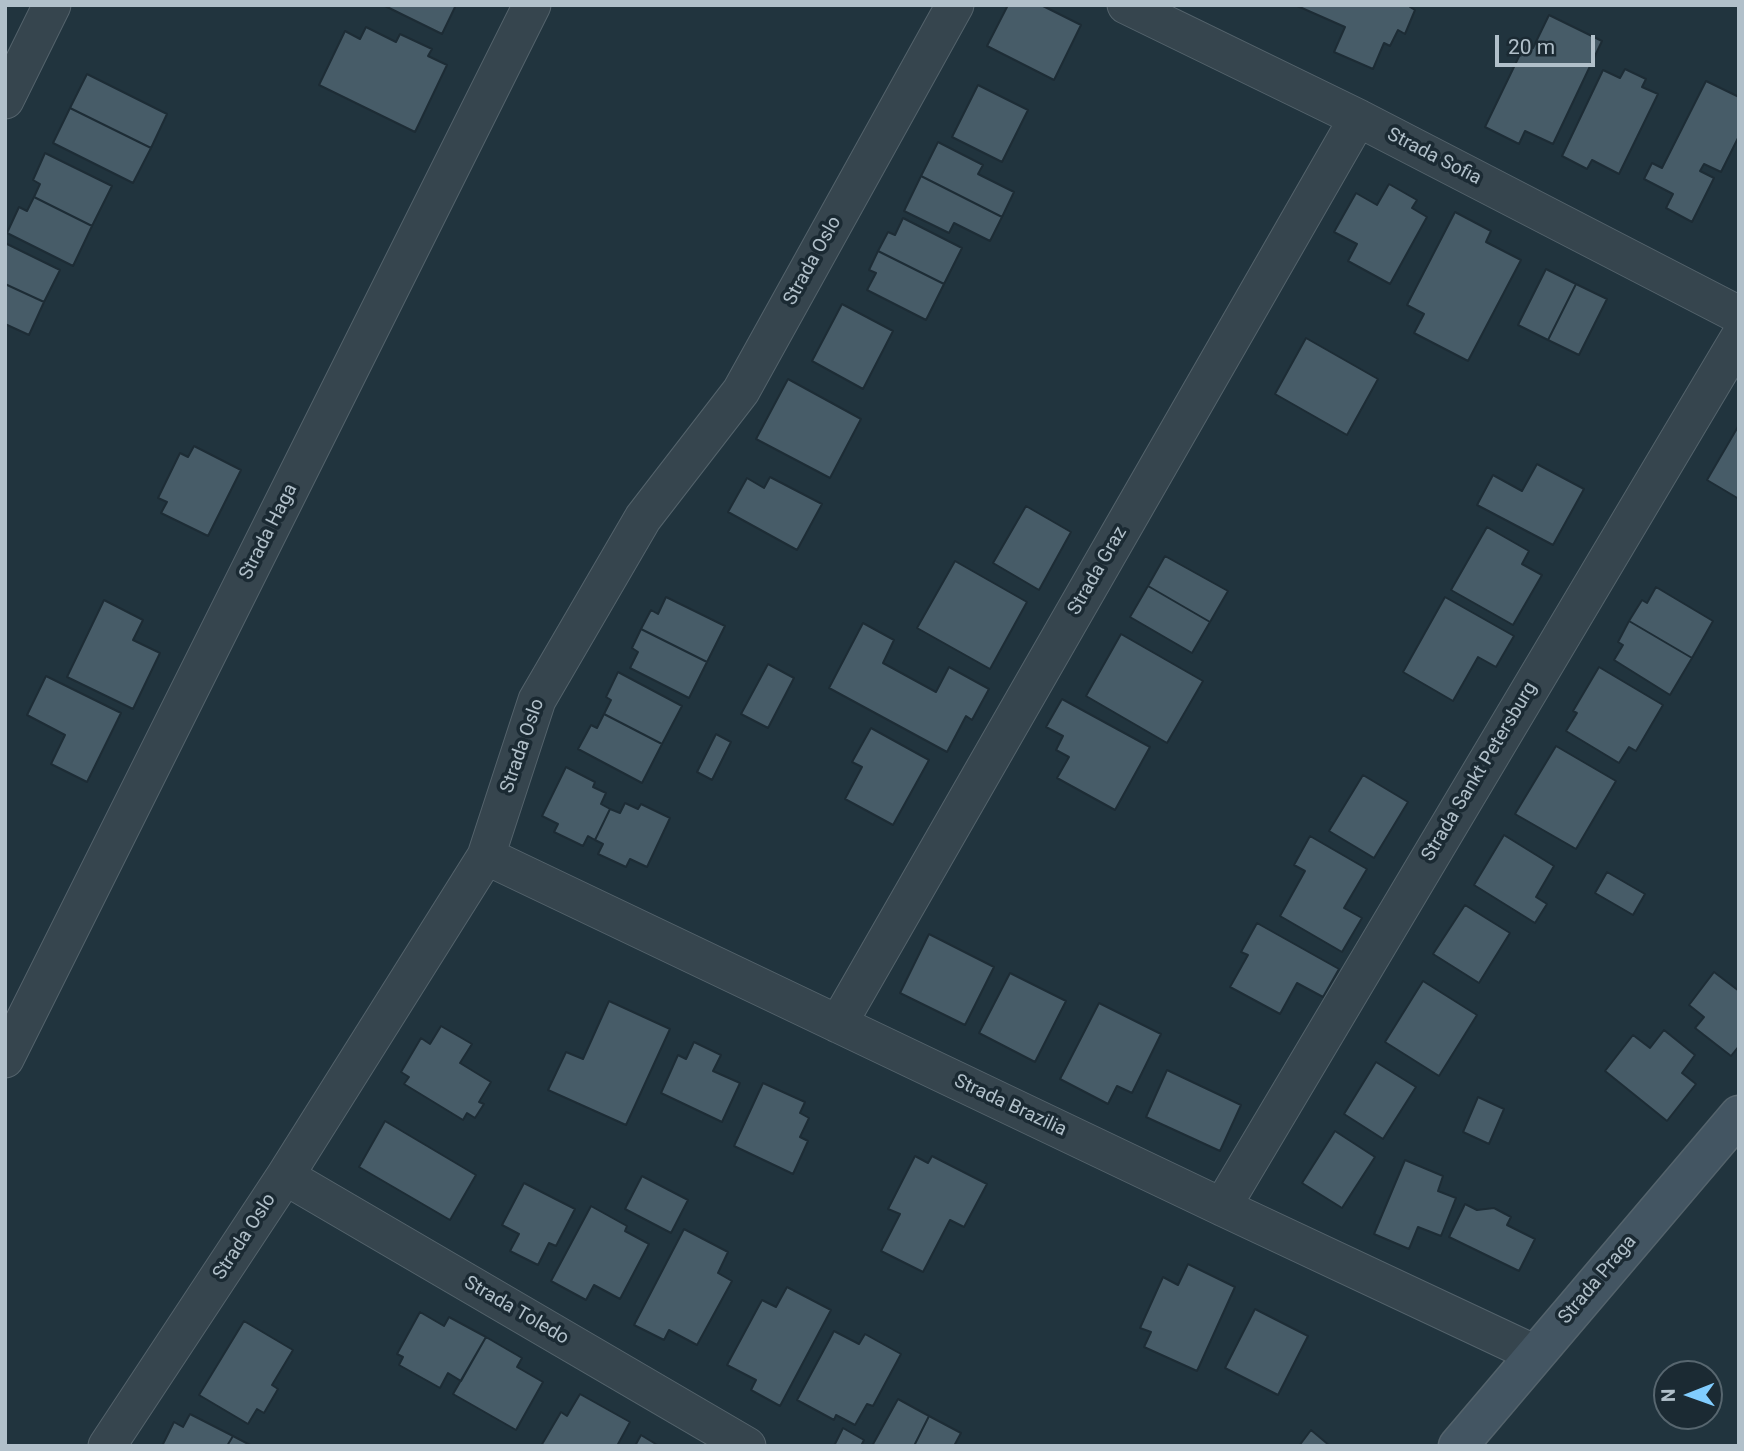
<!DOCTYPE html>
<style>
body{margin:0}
#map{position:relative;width:1744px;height:1451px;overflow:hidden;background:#21343e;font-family:Roboto,sans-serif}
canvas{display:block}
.frame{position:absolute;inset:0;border:7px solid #b1c0ca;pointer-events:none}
.north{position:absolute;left:1653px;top:1360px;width:70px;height:70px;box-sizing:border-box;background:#1b2a33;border:2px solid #57666f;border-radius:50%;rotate:269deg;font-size:19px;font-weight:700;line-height:28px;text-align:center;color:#b1c0ca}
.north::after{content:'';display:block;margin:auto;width:24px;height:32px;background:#81cdff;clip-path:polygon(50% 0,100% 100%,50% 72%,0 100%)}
.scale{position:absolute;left:1495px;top:35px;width:100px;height:32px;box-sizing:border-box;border:4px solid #b1c0ca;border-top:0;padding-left:9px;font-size:21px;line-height:24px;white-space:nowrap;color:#b1c0ca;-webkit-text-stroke:5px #1b2a33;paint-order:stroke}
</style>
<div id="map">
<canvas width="1744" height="1451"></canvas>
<div class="frame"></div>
<div class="north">N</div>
<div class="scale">20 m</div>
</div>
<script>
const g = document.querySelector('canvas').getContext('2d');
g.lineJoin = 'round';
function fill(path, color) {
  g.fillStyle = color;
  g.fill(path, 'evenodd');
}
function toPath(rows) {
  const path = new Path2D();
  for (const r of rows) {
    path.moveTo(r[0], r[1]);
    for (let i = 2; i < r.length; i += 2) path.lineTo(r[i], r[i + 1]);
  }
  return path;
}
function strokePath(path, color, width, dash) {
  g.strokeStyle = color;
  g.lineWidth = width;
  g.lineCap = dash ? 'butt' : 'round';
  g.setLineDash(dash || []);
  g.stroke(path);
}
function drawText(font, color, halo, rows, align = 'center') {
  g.font = font + ' Roboto,sans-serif';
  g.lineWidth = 7;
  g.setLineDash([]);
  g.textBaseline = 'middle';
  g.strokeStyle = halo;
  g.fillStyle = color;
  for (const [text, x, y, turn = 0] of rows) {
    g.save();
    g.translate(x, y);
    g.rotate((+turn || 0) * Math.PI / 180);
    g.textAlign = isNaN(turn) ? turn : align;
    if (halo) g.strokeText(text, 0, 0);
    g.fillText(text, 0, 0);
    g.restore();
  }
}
const building = toPath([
 [383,5,456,5,442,34,383,5],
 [1008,5,1041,5,1081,25,1054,80,987,46,1008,5],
 [1295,5,1411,5,1410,7,1415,10,1405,34,1398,30,1390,46,1384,43,1373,69,1334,52,1345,27,1295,5],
 [1549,15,1602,41,1553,144,1525,131,1519,144,1485,127,1525,44,1533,48,1549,15],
 [366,27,396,42,400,34,432,49,428,56,447,65,415,132,319,85,345,31,360,39,366,27],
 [1625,69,1646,79,1642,87,1658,94,1619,174,1592,160,1587,169,1562,156,1603,70,1620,78,1625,69],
 [87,74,167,114,151,148,70,108,87,74],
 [1706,81,1739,97,1739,136,1721,172,1704,164,1700,171,1714,178,1692,222,1666,208,1673,194,1644,179,1652,163,1662,168,1706,81],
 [978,85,1028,110,1002,162,952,137,978,85],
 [70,108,151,148,133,183,53,143,70,108],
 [938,142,983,165,978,174,1014,192,1002,217,921,176,938,142],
 [45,153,112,186,92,226,34,197,40,184,33,180,45,153],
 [921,176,1002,217,990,241,954,223,949,233,904,211,921,176],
 [1389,184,1417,200,1412,208,1427,217,1390,284,1348,261,1357,244,1334,232,1356,193,1377,205,1389,184],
 [34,197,92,226,73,266,7,233,19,207,27,211,34,197],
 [1455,212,1491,231,1486,242,1521,260,1468,361,1414,333,1424,314,1407,305,1455,212],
 [903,218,962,248,944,284,878,251,888,232,895,235,903,218],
 [5,243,60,270,44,302,5,284,5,243],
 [878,251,944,284,926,320,867,290,876,273,869,270,878,251],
 [1546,269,1576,284,1548,340,1518,325,1546,269],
 [5,284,44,302,29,335,5,324,5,284],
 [1576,284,1607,299,1579,355,1548,340,1576,284],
 [842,304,893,331,863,389,812,361,842,304],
 [1306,338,1378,379,1347,435,1275,394,1306,338],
 [788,379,861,419,830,478,756,439,788,379],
 [1739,425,1739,499,1707,480,1739,425],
 [194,446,241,470,208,536,161,513,167,502,158,498,180,453,188,457,194,446],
 [1537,464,1584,489,1553,545,1477,505,1493,475,1522,491,1537,464],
 [770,477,822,504,797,550,728,512,747,478,764,488,770,477],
 [1026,506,1071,532,1039,590,993,563,1026,506],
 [1487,527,1529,551,1522,564,1542,575,1513,625,1451,590,1487,527],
 [1165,556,1228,591,1210,622,1148,586,1165,556],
 [955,561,1027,602,990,669,917,628,955,561],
 [1148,586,1210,622,1192,653,1130,617,1148,586],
 [1656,587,1713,621,1692,658,1629,621,1642,600,1647,603,1656,587],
 [666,597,725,626,707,662,641,629,651,610,658,614,666,597],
 [1445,597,1514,636,1496,667,1478,657,1453,701,1403,672,1445,597],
 [104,600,143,620,133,640,160,653,133,709,67,677,104,600],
 [1629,621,1692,658,1670,695,1614,660,1623,645,1618,642,1629,621],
 [863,623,894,640,883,663,936,692,949,667,989,689,972,720,966,716,947,752,829,688,863,623],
 [641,629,707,662,689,698,630,668,638,652,632,648,641,629],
 [1121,634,1203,681,1167,743,1086,696,1121,634],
 [768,664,794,678,768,728,741,714,768,664],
 [1599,667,1663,705,1636,751,1629,747,1619,763,1566,731,1577,713,1573,711,1599,667],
 [618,672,682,706,662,744,604,714,611,700,606,697,618,672],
 [46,676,121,713,87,782,51,764,65,735,27,715,46,676],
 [1062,699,1150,747,1115,810,1057,778,1069,757,1056,750,1063,736,1046,727,1062,699],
 [604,714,662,744,642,783,578,749,591,725,597,728,604,714],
 [871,728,929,760,893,825,845,799,862,767,852,762,871,728],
 [716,734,731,742,712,780,697,772,716,734],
 [1556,746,1616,781,1576,849,1515,814,1556,746],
 [566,767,595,782,593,787,606,793,601,804,610,809,595,840,588,836,583,846,554,832,558,824,542,816,566,767],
 [1363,775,1408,802,1374,858,1329,831,1363,775],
 [625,803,638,809,641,804,670,818,647,867,630,859,626,867,598,854,603,844,595,840,610,809,620,813,625,803],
 [1504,835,1554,866,1536,897,1547,904,1535,923,1474,885,1504,835],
 [1310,836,1367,869,1344,908,1362,918,1342,952,1280,916,1305,871,1294,865,1310,836],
 [1607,872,1645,894,1633,915,1595,893,1607,872],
 [1465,905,1510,933,1479,983,1433,954,1465,905],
 [1257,923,1339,969,1323,997,1297,983,1280,1014,1230,987,1248,955,1241,952,1257,923],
 [929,934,994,967,965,1025,900,993,929,934],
 [1714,972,1739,991,1739,1046,1731,1056,1695,1028,1704,1017,1689,1005,1714,972],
 [1010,973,1066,1001,1035,1062,979,1033,1010,973],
 [1423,981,1477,1015,1439,1076,1385,1042,1423,981],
 [609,1001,670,1029,626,1125,548,1090,566,1052,583,1059,609,1001],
 [1099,1003,1161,1034,1132,1093,1117,1086,1108,1104,1060,1079,1099,1003],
 [441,1026,472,1044,460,1063,491,1082,479,1102,484,1104,475,1118,467,1113,463,1120,404,1084,409,1077,401,1072,421,1038,430,1044,441,1026],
 [1664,1030,1695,1055,1682,1073,1696,1084,1667,1121,1605,1071,1633,1035,1650,1048,1664,1030],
 [694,1042,721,1055,713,1071,740,1083,722,1122,661,1093,678,1055,686,1059,694,1042],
 [1376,1062,1416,1087,1383,1139,1344,1114,1376,1062],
 [1167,1070,1241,1105,1220,1151,1146,1117,1167,1070],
 [763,1083,805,1102,800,1113,809,1118,800,1137,808,1141,793,1174,734,1146,763,1083],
 [1478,1097,1504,1109,1489,1144,1463,1132,1478,1097],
 [385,1121,476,1175,450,1220,359,1167,385,1121],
 [1335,1131,1375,1157,1342,1208,1302,1183,1335,1131],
 [915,1156,928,1163,932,1156,987,1184,964,1227,950,1220,923,1272,881,1251,900,1214,888,1209,915,1156],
 [1405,1160,1443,1176,1438,1191,1456,1198,1441,1236,1418,1227,1409,1249,1374,1234,1405,1160],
 [642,1176,688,1200,671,1233,625,1209,642,1176],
 [524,1183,575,1209,556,1246,549,1243,538,1265,510,1251,519,1234,502,1225,524,1183],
 [1465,1204,1477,1210,1494,1208,1511,1217,1507,1225,1535,1239,1519,1271,1449,1237,1465,1204],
 [591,1206,627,1226,625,1231,649,1244,620,1299,594,1285,586,1300,551,1281,591,1206],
 [684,1229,728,1252,718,1273,732,1281,697,1345,669,1330,664,1340,634,1325,684,1229],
 [1188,1264,1235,1287,1197,1371,1144,1347,1151,1332,1140,1328,1163,1277,1178,1285,1188,1264],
 [787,1287,831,1310,780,1406,751,1390,756,1380,727,1365,762,1300,776,1307,787,1287],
 [1255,1309,1308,1336,1278,1395,1225,1368,1255,1309],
 [420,1312,444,1326,449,1317,486,1337,461,1381,448,1373,440,1388,399,1365,403,1357,397,1354,420,1312],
 [244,1321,293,1350,272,1385,278,1389,264,1413,257,1409,248,1424,199,1395,244,1321],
 [834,1331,859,1344,865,1334,901,1354,873,1406,867,1404,855,1425,836,1415,834,1420,797,1400,834,1331],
 [486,1337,522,1358,517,1367,543,1382,516,1430,453,1394,486,1337],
 [580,1394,630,1422,617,1446,541,1446,561,1412,567,1416,580,1394],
 [898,1399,929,1416,914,1446,872,1446,898,1399],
 [190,1414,233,1436,227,1446,162,1446,174,1422,183,1427,190,1414],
 [929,1416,961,1433,954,1446,914,1446,929,1416],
 [843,1428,864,1440,861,1446,834,1446,843,1428],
 [1311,1430,1330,1446,1299,1446,1311,1430],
 [641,1435,659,1446,635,1446,641,1435],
 [233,1436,252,1446,227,1446,233,1436]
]);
fill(building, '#475c68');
strokePath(building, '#1d2c35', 2);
const street = toPath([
 [1126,5,1358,118,1739,315],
 [5,100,52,5],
 [486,856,1222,1207,1535,1354],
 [838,1024,1358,118],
 [5,1059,532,5],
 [285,1176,747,1446],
 [1222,1207,1739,338],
 [107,1446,285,1176,486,856,537,700,643,518,741,391,955,5]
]);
const secondary = toPath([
 [1458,1446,1739,1115]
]);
strokePath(street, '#54636c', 39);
strokePath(secondary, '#54636c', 41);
strokePath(street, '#36454e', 37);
strokePath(secondary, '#435562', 38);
drawText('19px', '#b1c0ca', '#1b2a33', [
 ["Strada Sofia",1434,157,27],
 ["Strada Oslo",813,261,-61],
 ["Strada Haga",269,532,-63],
 ["Strada Graz",1098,571,-60],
 ["Strada Oslo",523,746,-71],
 ["Strada Sankt Petersburg",1480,772,-59],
 ["Strada Brazilia",1010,1106,25],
 ["Strada Oslo",245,1237,-57],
 ["Strada Praga",1598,1280,-50],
 ["Strada Toledo",516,1311,30]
]);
</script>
